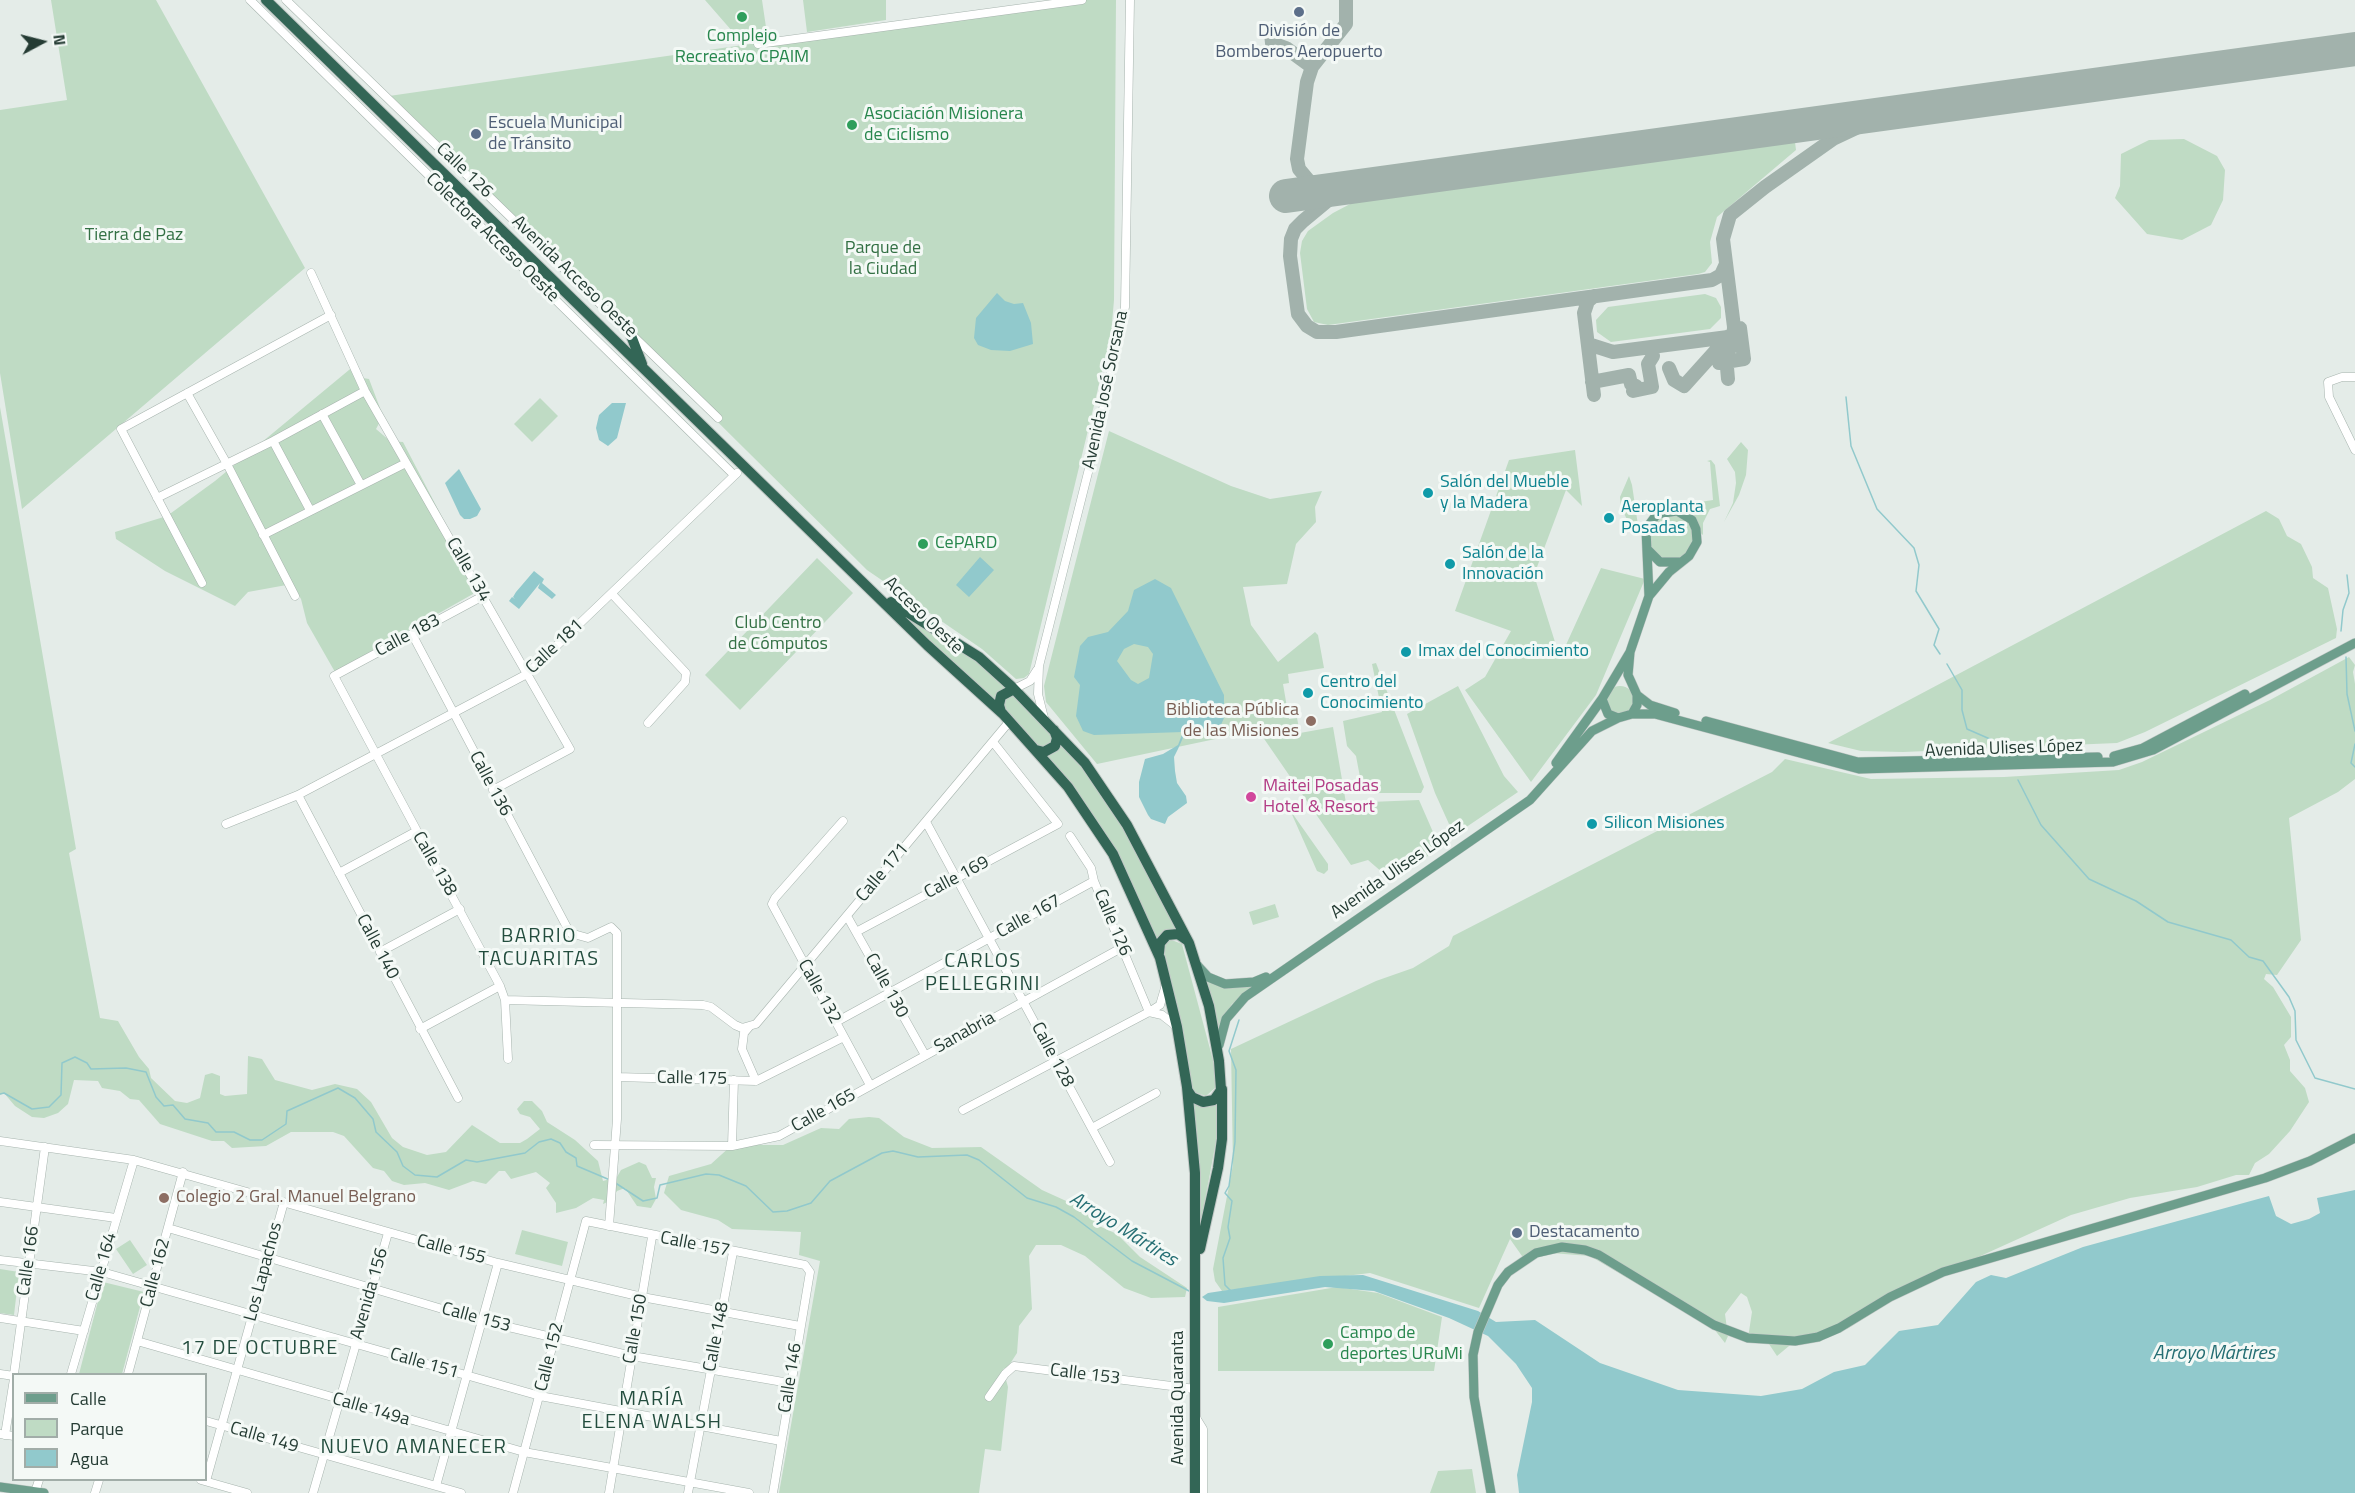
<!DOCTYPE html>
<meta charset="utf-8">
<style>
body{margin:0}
#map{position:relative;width:2355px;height:1493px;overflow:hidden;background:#e4ece8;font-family:"Titillium Web",sans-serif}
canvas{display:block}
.legend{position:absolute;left:12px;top:1373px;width:195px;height:108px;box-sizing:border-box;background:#f4f9f6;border:2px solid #a1ada8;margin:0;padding:8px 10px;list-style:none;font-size:18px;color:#253c34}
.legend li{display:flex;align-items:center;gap:12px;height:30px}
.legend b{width:30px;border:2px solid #a1ada8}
.north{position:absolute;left:12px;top:12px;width:60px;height:60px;-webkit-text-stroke:4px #f4f9f6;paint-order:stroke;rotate:83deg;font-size:16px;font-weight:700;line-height:24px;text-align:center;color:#253c34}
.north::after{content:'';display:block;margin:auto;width:21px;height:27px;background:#253c34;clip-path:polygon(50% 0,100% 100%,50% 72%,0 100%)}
</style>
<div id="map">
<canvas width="2355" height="1493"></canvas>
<ul class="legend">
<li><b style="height:8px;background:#6d9e8c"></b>Calle</li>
<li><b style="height:16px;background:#bfdbc4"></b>Parque</li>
<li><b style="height:16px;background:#91c9cc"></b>Agua</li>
</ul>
<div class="north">N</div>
</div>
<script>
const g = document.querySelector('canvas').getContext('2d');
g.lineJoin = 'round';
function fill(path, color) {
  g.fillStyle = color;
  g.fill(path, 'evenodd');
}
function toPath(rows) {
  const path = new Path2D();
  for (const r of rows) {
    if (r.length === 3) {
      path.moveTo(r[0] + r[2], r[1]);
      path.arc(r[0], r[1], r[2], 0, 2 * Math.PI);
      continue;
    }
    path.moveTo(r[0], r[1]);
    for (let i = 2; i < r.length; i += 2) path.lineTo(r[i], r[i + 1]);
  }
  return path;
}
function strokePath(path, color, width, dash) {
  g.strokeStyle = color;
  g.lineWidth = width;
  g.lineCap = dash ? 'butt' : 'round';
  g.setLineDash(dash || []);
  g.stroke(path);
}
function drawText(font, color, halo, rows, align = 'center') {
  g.font = font + ' "Titillium Web",sans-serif';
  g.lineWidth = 6;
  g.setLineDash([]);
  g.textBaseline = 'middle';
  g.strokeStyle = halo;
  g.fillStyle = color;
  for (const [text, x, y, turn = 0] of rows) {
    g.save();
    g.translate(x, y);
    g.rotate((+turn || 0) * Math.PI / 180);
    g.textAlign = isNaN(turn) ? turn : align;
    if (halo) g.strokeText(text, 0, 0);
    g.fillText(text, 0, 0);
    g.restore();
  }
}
fill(toPath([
 [51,0,156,0,305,268,22,509,0,373,0,110,67,100],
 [705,0,762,0,767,34,739,39],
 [803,0,886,0,886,20,807,32],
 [1056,0,1116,0,1114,300,1111,335,1029,674,1024,678,1016,679,982,649,867,570,389,96],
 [2184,139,2217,156,2225,170,2223,200,2211,225,2182,240,2147,234,2115,198,2120,186,2121,154,2149,140],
 [1795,142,1796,150,1717,217,1710,242,1712,263,1705,272,1698,274,1328,325,1314,322,1307,309,1300,253,1302,241,1308,231,1333,213,1352,203],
 [1705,294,1716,298,1721,307,1721,318,1710,329,1611,342,1597,332,1596,320,1608,307],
 [355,365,357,377,369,379,383,416,376,429,390,441,403,442,480,590,335,672,307,623,301,599,292,584,248,592,235,606,165,571,116,539,115,532,167,516,215,481],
 [540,398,558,416,532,442,514,424],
 [0,407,76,849,69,853,100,1018,118,1021,139,1057,149,1069,151,1078,175,1101,187,1103,200,1098,205,1075,212,1073,220,1076,220,1094,225,1096,247,1094,248,1056,262,1059,275,1080,312,1090,335,1084,357,1089,371,1102,392,1138,403,1147,427,1155,446,1152,472,1125,500,1143,520,1143,527,1139,540,1129,530,1117,520,1114,517,1109,524,1101,532,1101,542,1111,547,1122,575,1140,598,1161,603,1181,617,1177,621,1170,639,1162,646,1165,652,1178,656,1178,654,1187,656,1199,651,1208,637,1206,625,1188,617,1191,612,1200,603,1204,604,1200,593,1198,576,1208,556,1213,556,1203,546,1188,550,1183,536,1172,511,1179,505,1171,499,1171,486,1184,473,1181,449,1190,425,1183,404,1185,392,1181,384,1171,373,1168,344,1136,333,1132,291,1132,266,1146,232,1148,224,1141,212,1141,160,1124,139,1100,130,1099,120,1091,102,1088,98,1081,74,1080,68,1104,58,1113,44,1118,32,1117,15,1106,4,1093,0,1095],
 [1109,431,1231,486,1270,499,1322,491,1315,507,1316,522,1296,544,1287,584,1243,587,1251,625,1278,662,1315,632,1318,635,1324,668,1288,674,1289,683,1283,684,1289,719,1297,718,1300,733,1333,727,1346,803,1419,800,1433,832,1432,849,1427,857,1398,876,1383,873,1368,860,1351,865,1258,730,1097,764,1046,702,1044,686],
 [1741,442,1748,450,1746,475,1739,495,1724,522,1733,503,1736,483,1735,472,1727,459],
 [1575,450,1582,506,1566,490,1542,554,1537,552,1535,557,1540,559,1534,575,1560,658,1601,568,1645,579,1596,695,1531,782,1465,690,1485,677,1511,631,1455,611,1509,460],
 [1711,460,1715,465,1720,506,1710,509,1703,523,1703,535,1668,507,1713,500,1710,462,1707,461],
 [1629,476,1632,485,1639,532,1629,523,1621,508,1620,497],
 [2266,511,2279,519,2287,536,2301,544,2312,567,2313,578,2328,588,2337,629,2336,638,2145,732,2117,743,1903,752,1861,751,1828,743],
 [1671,537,22],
 [817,558,853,593,740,710,705,675],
 [895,610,977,659,1010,689,995,702],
 [2349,657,2355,665,2353,672,2355,684,2355,779,2338,792,2289,818,2301,940,2277,975,2266,974,2264,979,2273,987,2291,1017,2291,1037,2284,1045,2290,1060,2290,1071,2305,1088,2309,1102,2290,1131,2269,1154,2255,1163,2249,1175,2236,1175,2197,1187,2130,1198,2071,1215,1890,1297,1874,1312,1847,1329,1839,1328,1820,1342,1795,1341,1777,1356,1767,1341,1748,1338,1752,1312,1747,1297,1741,1293,1725,1314,1728,1336,1725,1343,1714,1329,1590,1256,1551,1253,1522,1256,1510,1239,1479,1308,1370,1273,1222,1291,1215,1281,1213,1269,1233,1165,1231,1049,1376,981,1413,968,1449,946,1453,936,1772,772,1785,759,1871,779,2004,777,2119,770,2142,762,2270,700],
 [1376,663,1424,787,1421,793,1363,793,1356,756,1347,746,1343,721,1382,712,1372,664],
 [1620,700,14],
 [1458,686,1504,776,1518,792,1459,832,1449,824,1435,793,1407,714],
 [1015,695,1053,735,1050,746,1041,749,1004,713,1004,697],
 [1059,736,1083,766,1125,826,1185,937,1177,932,1157,949,1113,854,1043,753],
 [1290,810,1328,864,1328,870,1324,874,1317,871],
 [1436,863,1232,1004,1217,1028,1207,980,1263,980],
 [1275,904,1279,917,1253,925,1249,912],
 [1169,939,1182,944,1214,1064,1216,1087,1206,1096,1194,1092,1190,1083,1164,960,1165,942],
 [1192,1099,1219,1100,1217,1136,1199,1232],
 [869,1117,879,1118,904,1137,932,1148,981,1147,1042,1190,1086,1210,1099,1226,1117,1234,1140,1257,1187,1288,1185,1297,1151,1298,1124,1288,1085,1256,1061,1245,1036,1245,1029,1256,1032,1309,1019,1326,1017,1353,1008,1367,1003,1369,1008,1387,1001,1451,985,1449,979,1493,779,1493,820,1261,799,1255,801,1232,732,1229,718,1220,681,1210,664,1193,669,1176,711,1164,732,1145,783,1145,821,1128,839,1129,849,1119],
 [522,1230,568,1242,562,1266,515,1254],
 [130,1240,147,1265,133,1274,116,1249],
 [0,1269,19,1272,14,1315,0,1313],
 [103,1282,144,1292,122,1374,79,1374],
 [1337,1287,1378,1293,1442,1317,1434,1371,1218,1371,1218,1307],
 [1472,1469,1476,1493,1430,1493,1438,1471]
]), '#bfdbc4');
fill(toPath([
 [997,293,1005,301,1014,304,1023,303,1031,323,1033,344,1010,351,991,350,978,345,974,338,976,318],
 [612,403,626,403,617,438,608,446,599,440,596,428,599,415],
 [459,469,481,509,477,516,470,519,464,519,460,515,445,483],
 [980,557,994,570,969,597,956,585],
 [534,571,544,579,542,583,556,595,552,599,538,588,540,583,519,609,509,601,512,597,515,599,513,597,516,592],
 [1155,579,1171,588,1224,695,1224,718,1220,727,1186,731,1178,749,1174,757,1175,771,1177,783,1186,796,1187,803,1168,817,1165,824,1151,819,1148,815,1139,797,1139,782,1145,759,1163,754,1178,745,1183,732,1094,735,1083,731,1076,716,1080,685,1074,677,1080,646,1088,637,1108,632,1128,611,1134,590],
 [1134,644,1148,647,1153,654,1149,678,1138,684,1131,680,1117,661,1124,649],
 [2355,1190,2355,1493,1519,1493,1517,1475,1532,1402,1532,1388,1516,1364,1488,1336,1449,1318,1374,1291,1325,1287,1224,1303,1207,1301,1202,1297,1208,1293,1320,1276,1363,1275,1478,1311,1496,1322,1535,1320,1600,1363,1678,1390,1761,1396,1802,1389,1834,1372,1865,1365,1899,1331,1938,1325,1976,1282,1991,1275,2006,1278,2083,1247,2269,1196,2276,1216,2291,1224,2309,1219,2320,1213,2317,1198]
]), '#91c9cc');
strokePath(toPath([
 [1846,397,1851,446,1877,509,1914,548,1919,565,1916,591,1939,629,1934,645,1940,654],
 [2341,631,2343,610,2349,593,2347,575],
 [2346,657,2347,694,2355,731],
 [1947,664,1962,690,1962,710,1967,729,2006,746],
 [2355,744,2351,763,2355,767],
 [2018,780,2041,825,2089,879,2136,901,2168,922,2231,940,2249,957,2263,961,2289,997,2295,1011,2296,1040,2315,1078,2355,1089],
 [0,1094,4,1093,32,1109,49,1107,61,1095,62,1063,75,1057,87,1063,91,1069,126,1068,146,1072,156,1097,164,1106,173,1105,185,1119,208,1123,216,1132,234,1132,250,1140,262,1140,286,1124,287,1111,338,1088,355,1098,373,1119,376,1132,397,1152,403,1166,415,1175,437,1177,466,1160,477,1162,525,1153,539,1142,551,1139,560,1143,566,1152,576,1158,577,1166,610,1180],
 [614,1182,643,1201,657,1198,660,1185,706,1174,719,1175,746,1186,773,1212,787,1211,811,1203,830,1181,882,1153,893,1151,918,1157,967,1155,979,1160,1027,1198,1056,1207,1074,1217,1132,1261,1191,1292],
 [1231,1291,1225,1285,1223,1258,1230,1238,1228,1227,1232,1201,1225,1193,1229,1186,1235,1142,1236,1070,1229,1051,1239,1020]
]), '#91c9cc', 1.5);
strokePath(toPath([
 [1271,33,1272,43,1286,48,1312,67],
 [1344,187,1303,221,1295,229,1291,239,1290,256,1298,314,1307,326,1317,332,1336,332,1712,280,1721,275,1726,264],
 [1344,187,1323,186,1309,181,1299,169,1297,159,1307,82,1312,67,1346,24,1346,0],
 [1588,344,1613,352,1728,337],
 [1719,363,1744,359,1740,328],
 [1669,368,1674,380,1684,386,1729,336],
 [1728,379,1726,356,1733,343,1734,327,1723,239,1730,215,1765,187,1833,139,1867,123,1906,110],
 [1592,382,1629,375,1631,384,1636,386],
 [1633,391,1652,387,1648,364,1653,356,1651,348],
 [1594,395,1584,313,1588,301,1594,296]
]), '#a2b2ac', 14);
strokePath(toPath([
 [1286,196,2355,49]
]), '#a2b2ac', 34);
const minor = toPath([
 [250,0,734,475],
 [286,0,718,418],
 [758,44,1082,0],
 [311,273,365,391,570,749,493,790],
 [2355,377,2342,377,2328,382,2329,397,2355,450],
 [187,393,227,464,295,596],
 [322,414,361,485],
 [273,441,310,510],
 [157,498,273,441,365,391],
 [263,535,406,463],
 [202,583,121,429,331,315],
 [612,594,686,673,685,682,648,723],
 [483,596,334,676,500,986,505,1000,508,1059],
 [412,634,570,933,588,938,611,927,617,933,617,1119,609,1226],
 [1014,689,1030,681,1037,670],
 [1044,718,1038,694,1039,666,1097,437,1125,307,1130,0],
 [298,795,458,1098],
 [843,821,775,898,772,904,870,1085],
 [926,822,1110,1162],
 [226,824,298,795,527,674,737,473],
 [1070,836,1091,868,1094,881,1149,1012],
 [339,873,415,832],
 [847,916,925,1055],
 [856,932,1058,824,993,742],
 [380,952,460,909],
 [505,1000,703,1005,711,1007,735,1025,742,1028,756,1024,1009,722],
 [1149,1012,1162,1015,1176,1026],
 [836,1022,1094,881],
 [749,1027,744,1033,742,1049,756,1081],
 [420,1029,500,986],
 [617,1077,756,1081,844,1037],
 [963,1110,1149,1012,1160,1005,1165,988],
 [1092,1128,1156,1093],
 [0,1141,134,1160,498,1263,642,1297,800,1326],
 [594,1145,732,1146,779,1136,1123,947],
 [732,1146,734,1080],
 [0,1202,116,1218],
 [168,1228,483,1321,632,1356,789,1383],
 [0,1260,102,1272,540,1396,781,1441],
 [0,1318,84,1331],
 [137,1341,524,1452,749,1493],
 [0,1374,14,1376],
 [14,1374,45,1147],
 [71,1374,134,1160],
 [128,1374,183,1172],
 [989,1397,1005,1374,1014,1366,1195,1389],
 [1195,1416,1203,1429,1203,1493],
 [206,1421,461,1493],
 [0,1434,14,1436],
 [5,1435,14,1379],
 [201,1480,247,1493],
 [206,1481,284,1202],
 [436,1486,498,1263],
 [35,1492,39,1480],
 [95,1493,99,1480],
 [313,1493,388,1233],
 [513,1493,586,1221,805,1265,810,1272,773,1493],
 [609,1493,652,1237],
 [688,1493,733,1252]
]);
const major = toPath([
 [1648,550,1660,562,1680,562],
 [1630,652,1628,675,1637,695,1637,705,1632,714,1618,718,1608,714,1602,699,1630,652,1649,596,1646,529,1657,514,1677,511,1692,520,1696,529,1697,542,1689,556,1669,572,1649,596],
 [1637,695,1650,705,1675,713],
 [1632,714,1655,714,1859,769,2113,762,2153,750,2355,643],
 [1706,721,1858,762,2098,757],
 [2114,756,2143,748,2245,694],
 [1556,763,1602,699],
 [1197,965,1208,977,1225,984,1254,982,1266,977],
 [1219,1045,1226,1019,1245,997,1530,800,1592,731,1618,718],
 [0,1487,44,1493],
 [1491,1493,1474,1397,1473,1355,1478,1332,1498,1285,1508,1272,1536,1253,1562,1247,1585,1250,1599,1255,1714,1325,1748,1338,1795,1341,1818,1337,1839,1328,1890,1297,1943,1272,2265,1178,2310,1161,2355,1138]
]);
const highway = toPath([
 [266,0,927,645,1003,714,1068,787,1113,854,1160,958,1177,1027,1187,1087,1195,1173,1195,1493],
 [630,333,642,364],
 [891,602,979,657,1011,686,1085,763,1127,825,1189,943,1209,1006,1219,1061,1221,1090,1214,1100,1203,1102,1192,1097,1188,1091],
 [1001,712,999,705,1001,696,1014,689],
 [1036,750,1044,752,1055,746,1057,738,1054,730],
 [1159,953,1160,943,1167,935,1178,934,1188,941],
 [1200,1249,1218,1168,1222,1139,1222,1089]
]);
strokePath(minor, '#a7b4ae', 9);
strokePath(major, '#c2c8c6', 10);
strokePath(highway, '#c2c8c6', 12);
strokePath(minor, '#fff', 8);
strokePath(major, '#6d9e8c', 9);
strokePath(highway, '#336656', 10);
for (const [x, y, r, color] of [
 [1299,12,6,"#5c6f8a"],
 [742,17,6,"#2e9e5b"],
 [852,125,6,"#2e9e5b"],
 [476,134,6,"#5c6f8a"],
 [1428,493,6,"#0f9aa8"],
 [1609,518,6,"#0f9aa8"],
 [923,544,6,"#2e9e5b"],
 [1450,564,6,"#0f9aa8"],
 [1406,652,6,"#0f9aa8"],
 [1308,693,6,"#0f9aa8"],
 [1311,721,6,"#8d6e63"],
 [1251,797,6,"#d1479c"],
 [1592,824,6,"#0f9aa8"],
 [164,1198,6,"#8d6e63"],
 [1517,1233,6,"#5c6f8a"],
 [1328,1344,6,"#2e9e5b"]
]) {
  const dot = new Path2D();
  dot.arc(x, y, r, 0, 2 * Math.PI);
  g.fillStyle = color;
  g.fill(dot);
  strokePath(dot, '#f4f9f6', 2);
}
drawText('18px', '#4e5e75', '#f4f9f6', [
 ["División de",1299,32,"center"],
 ["Bomberos Aeropuerto",1299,53,"center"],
 ["Escuela Municipal",488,124],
 ["de Tránsito",488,145],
 ["Destacamento",1529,1233]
], 'left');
drawText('18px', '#27864d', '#f4f9f6', [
 ["Complejo",742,37,"center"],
 ["Recreativo CPAIM",742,58,"center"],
 ["Asociación Misionera",864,115],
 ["de Ciclismo",864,136],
 ["CePARD",935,544],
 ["Campo de",1340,1334],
 ["deportes URuMi",1340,1355]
], 'left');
drawText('18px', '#253c34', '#f4f9f6', [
 ["Calle 126",464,171,44],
 ["Colectora Acceso Oeste",492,238,44],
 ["Avenida Acceso Oeste",574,277,44],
 ["Avenida José Sorsana",1106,390,-78],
 ["Calle 134",468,570,60],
 ["Acceso Oeste",923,616,44],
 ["Calle 183",408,636,-28],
 ["Calle 181",555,647,-43],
 ["Avenida Ulises López",2004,749,-2],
 ["Calle 136",490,784,62],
 ["Calle 138",434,864,60],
 ["Avenida Ulises López",1398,870,-35],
 ["Calle 171",883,873,-50],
 ["Calle 169",957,878,-28],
 ["Calle 167",1029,917,-29],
 ["Calle 126",1112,923,67],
 ["Calle 140",377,947,62],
 ["Calle 130",886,986,61],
 ["Calle 132",819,992,61],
 ["Sanabria",965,1033,-29],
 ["Calle 128",1052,1055,62],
 ["Calle 175",692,1079,1],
 ["Calle 165",824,1111,-29],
 ["Calle 157",695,1245,11],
 ["Calle 155",451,1250,15],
 ["Calle 166",29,1261,-82],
 ["Calle 164",102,1267,-74],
 ["Los Lapachos",264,1272,-75],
 ["Calle 162",156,1273,-75],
 ["Avenida 156",370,1294,-74],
 ["Calle 153",476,1318,15],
 ["Calle 150",636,1329,-80],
 ["Calle 148",717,1337,-79],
 ["Calle 152",550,1357,-76],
 ["Calle 151",424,1364,16],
 ["Calle 153",1085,1375,7],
 ["Calle 146",791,1378,-81],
 ["Avenida Quaranta",1179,1398,-90],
 ["Calle 149a",371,1410,16],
 ["Calle 149",264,1438,16]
]);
drawText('18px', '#337044', '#f4f9f6', [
 ["Tierra de Paz",134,236],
 ["Parque de",883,249],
 ["la Ciudad",883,270],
 ["Club Centro",778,624],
 ["de Cómputos",778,645]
]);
drawText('18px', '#0d838f', '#f4f9f6', [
 ["Salón del Mueble",1440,483],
 ["y la Madera",1440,504],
 ["Aeroplanta",1621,508],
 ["Posadas",1621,529],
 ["Salón de la",1462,554],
 ["Innovación",1462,575],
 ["Imax del Conocimiento",1418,652],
 ["Centro del",1320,683],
 ["Conocimiento",1320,704],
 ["Silicon Misiones",1604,824]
], 'left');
drawText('18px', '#785e54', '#f4f9f6', [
 ["Biblioteca Pública",1299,711],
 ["de las Misiones",1299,732],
 ["Colegio 2 Gral. Manuel Belgrano",176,1198,"left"]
], 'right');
drawText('18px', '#b23c85', '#f4f9f6', [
 ["Maitei Posadas",1263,787],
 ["Hotel & Resort",1263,808]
], 'left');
g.letterSpacing = '1.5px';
drawText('20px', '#234d3e', '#f4f9f6', [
 ["BARRIO",539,937],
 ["TACUARITAS",539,960],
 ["CARLOS",983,962],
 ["PELLEGRINI",983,985],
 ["17 DE OCTUBRE",260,1349],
 ["MARÍA",652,1400],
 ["ELENA WALSH",652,1423],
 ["NUEVO AMANECER",414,1448]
]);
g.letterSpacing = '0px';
drawText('italic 20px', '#246e73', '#f4f9f6', [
 ["Arroyo Mártires",1123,1230,32],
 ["Arroyo Mártires",2214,1354]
]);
</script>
